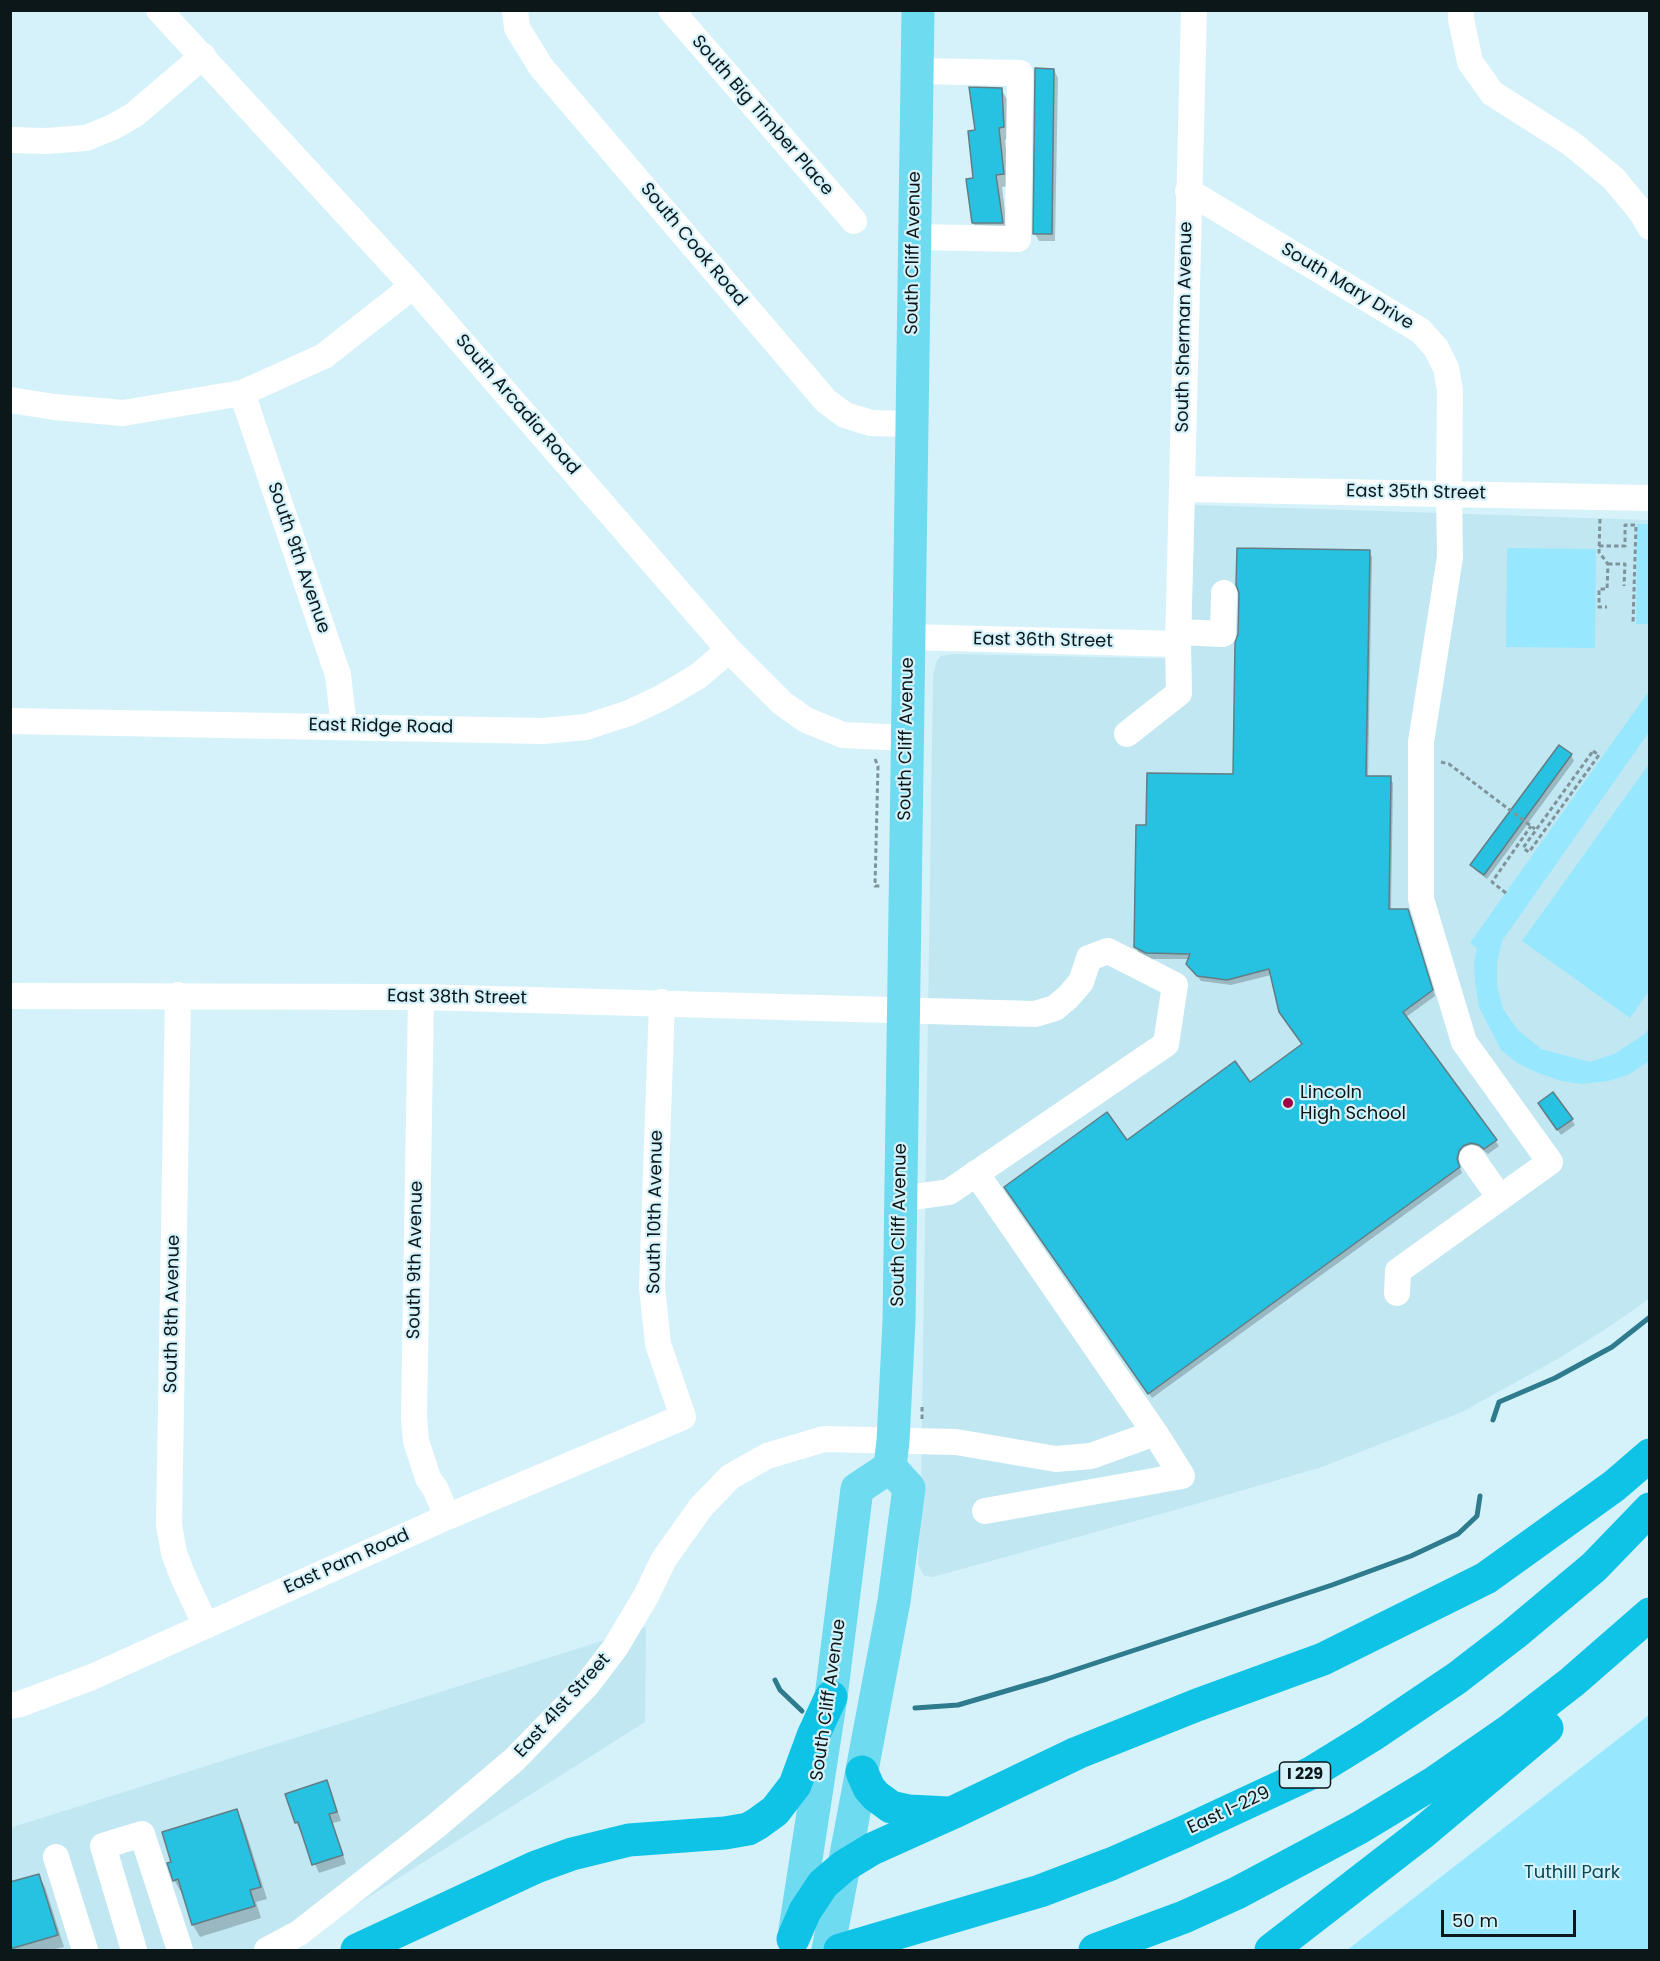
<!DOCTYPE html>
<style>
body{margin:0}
#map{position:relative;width:1660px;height:1961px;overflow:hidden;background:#d5f2fa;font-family:Poppins,sans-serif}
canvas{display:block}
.frame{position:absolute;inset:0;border:12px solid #0c171a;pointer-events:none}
.scale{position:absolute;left:1441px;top:1910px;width:135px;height:27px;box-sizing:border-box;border:3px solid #0c171a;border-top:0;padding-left:8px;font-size:18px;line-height:21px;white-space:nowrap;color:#0c171a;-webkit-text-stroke:4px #d5f2fa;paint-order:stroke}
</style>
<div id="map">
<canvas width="1660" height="1961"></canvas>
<div class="frame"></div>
<div class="scale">50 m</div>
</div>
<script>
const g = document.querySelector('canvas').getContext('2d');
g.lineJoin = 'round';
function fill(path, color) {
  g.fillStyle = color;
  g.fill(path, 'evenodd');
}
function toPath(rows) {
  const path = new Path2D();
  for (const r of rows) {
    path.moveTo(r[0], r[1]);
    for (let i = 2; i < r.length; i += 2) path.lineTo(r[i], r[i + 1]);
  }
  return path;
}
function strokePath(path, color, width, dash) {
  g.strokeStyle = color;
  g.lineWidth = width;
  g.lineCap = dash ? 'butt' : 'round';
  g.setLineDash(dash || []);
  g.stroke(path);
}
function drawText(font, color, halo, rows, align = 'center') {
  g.font = font + ' Poppins,sans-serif';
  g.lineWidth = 4.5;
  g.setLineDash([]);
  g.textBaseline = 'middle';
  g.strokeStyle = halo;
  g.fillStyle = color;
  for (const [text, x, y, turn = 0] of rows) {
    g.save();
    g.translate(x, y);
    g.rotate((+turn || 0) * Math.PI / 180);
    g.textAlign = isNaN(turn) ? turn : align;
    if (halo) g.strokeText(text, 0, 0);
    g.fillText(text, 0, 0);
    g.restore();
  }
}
fill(toPath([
 [1195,505,1649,520,1649,1299,1606,1329,1554,1361,1462,1412,1322,1467,1175,1510,933,1577,924,1576,918,1564,921,1491,933,675,937,660,941,656,953,654,1190,659],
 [646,1627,645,1722,285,1950,11,1950,10,1828]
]), '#c1e7f2');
fill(toPath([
 [1637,524,1649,524,1649,624,1636,624],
 [1507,548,1596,549,1595,648,1506,647],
 [1649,691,1649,732,1502,941,1497,963,1497,986,1503,1009,1518,1030,1541,1049,1590,1062,1614,1054,1645,1034,1649,1028,1648,1062,1628,1075,1608,1081,1582,1084,1562,1081,1538,1073,1517,1063,1501,1050,1479,1007,1475,981,1474,963,1477,948,1470,943],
 [1649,764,1649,991,1630,1018,1522,941],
 [1649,1715,1649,1950,1347,1950]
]), '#97e8fe');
fill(toPath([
 [1054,70,1058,78,1055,241,1039,241,1035,234],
 [1001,89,1008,101,1010,139,1005,140,1010,186,1002,187,1008,235,980,235,973,223,976,132],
 [1369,551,1372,557,1368,777,1390,778,1393,783,1391,910,1407,910,1411,916,1435,996,1406,1017,1499,1146,1488,1154,1483,1150,1475,1148,1461,1157,1459,1165,1462,1173,1152,1398,1009,1193,1126,1142,1250,1084,1304,1045,1271,975,1231,985,1201,981,1188,964,1189,959,1150,959,1139,953,1136,947,1147,827,1234,775],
 [1571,755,1574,761,1487,879,1475,870,1472,865],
 [1543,1109,1572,1120,1575,1125,1561,1135],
 [326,1782,331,1790,341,1821,333,1823,346,1864,319,1873,296,1822],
 [236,1811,243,1823,267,1899,256,1902,261,1918,200,1937,193,1925,183,1892,181,1892,174,1880],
 [38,1875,45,1887,64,1947,51,1950,10,1950,10,1884]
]), '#0003');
strokePath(toPath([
 [1493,1420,1499,1402,1555,1378,1612,1347,1650,1317],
 [775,1680,780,1690,802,1711],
 [915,1708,958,1705,1047,1679,1332,1585,1411,1556,1458,1534,1477,1516,1480,1496]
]), '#2e7b8e', 5);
const building = toPath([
 [1035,68,1054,69,1052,234,1033,234,1035,68],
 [969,87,1002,88,1004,127,999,128,1004,174,996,175,1003,223,972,223,966,179,973,178,968,131,975,130,969,87],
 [1237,548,1370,550,1366,776,1391,776,1389,909,1408,909,1433,990,1403,1012,1497,1140,1484,1149,1479,1145,1471,1143,1463,1146,1459,1151,1457,1159,1460,1167,1148,1394,1004,1187,1107,1112,1127,1140,1235,1061,1250,1082,1302,1044,1279,1012,1269,969,1227,980,1197,976,1186,964,1190,954,1146,953,1134,947,1136,825,1146,825,1147,773,1233,774,1235,643,1238,634,1239,593,1236,585,1237,548],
 [1559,745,1572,754,1484,875,1470,865,1559,745],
 [1553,1092,1573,1119,1557,1130,1538,1103,1553,1092],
 [327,1780,337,1812,329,1814,343,1855,312,1865,298,1822,295,1823,285,1794,327,1780],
 [237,1809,261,1887,250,1890,255,1906,192,1925,178,1879,173,1881,167,1863,171,1862,162,1832,237,1809],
 [39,1874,58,1935,10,1949,10,1882,39,1874]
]);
fill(building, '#27c1e2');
strokePath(building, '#627d84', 1.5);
strokePath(toPath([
 [1600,519,1599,552,1608,564,1607,589,1599,589,1599,607,1607,607],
 [1599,546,1625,546,1625,525,1636,525,1633,623],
 [1608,564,1625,564,1624,586],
 [1593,751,1599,755,1529,852,1523,848,1593,751],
 [875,759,878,766,875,886,881,886],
 [1441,762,1449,764,1535,829],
 [1506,893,1492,882,1531,826],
 [922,1419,922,1405]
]), '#7f949a', 3, [4.5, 3]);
strokePath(toPath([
 [159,10,413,286,729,650,782,703,806,720,843,735,908,738],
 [515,10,517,28,541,67,826,401,845,415,871,423,912,424],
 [671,10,854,221],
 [1461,10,1461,19,1470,62,1492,93,1572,144,1614,179,1642,213,1650,227],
 [10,140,46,141,86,138,113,127,134,115,203,56],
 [1188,191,1421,331,1436,348,1446,368,1450,390,1449,494,1450,557,1421,742,1421,899,1464,1042,1550,1162,1398,1271,1397,1293],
 [915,237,1018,239,1020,73,917,71],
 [242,393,338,675,344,726],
 [10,400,54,407,123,413,242,393,324,356,413,286],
 [1182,489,1650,498],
 [1178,632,1223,634,1224,593],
 [908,637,1178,644],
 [10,721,543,731,586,727,629,713,661,698,697,677,729,650],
 [1127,734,1179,693,1178,644,1194,10],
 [178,995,169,1525,174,1553,184,1579,206,1626],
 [10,996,421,997,1035,1014,1055,1008,1068,997,1081,982,1089,958,1108,951,1175,985,1166,1044,949,1192,900,1199],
 [421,997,414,1418,416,1441,428,1478,436,1490,447,1517],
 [1472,1158,1500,1198],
 [976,1173,1155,1433,1182,1476,985,1511],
 [10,1706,20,1704,92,1677,447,1517,683,1417,658,1344,652,1287,662,1002],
 [56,1857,85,1950],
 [134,1950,103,1846,142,1834,180,1950],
 [267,1950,299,1933,436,1826,515,1759,586,1686,615,1648,646,1596,664,1559,701,1507,730,1477,767,1456,824,1439,956,1442,1056,1459,1091,1456,1155,1433]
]), '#fff', 26);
strokePath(toPath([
 [795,1930,831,1697,857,1489,890,1467,893,1441,899,1321,918,10],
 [828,1950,894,1601,909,1488,890,1467]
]), '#6fdbf0', 33);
strokePath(toPath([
 [862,1772,869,1788,876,1796,891,1807,909,1811,948,1813],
 [793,1939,805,1911,823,1884,844,1866,872,1849,952,1813,1077,1753,1197,1705,1323,1659,1486,1578,1614,1486,1650,1455],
 [357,1950,536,1867,572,1854,629,1840,725,1833,748,1829,757,1824,775,1811,795,1785,813,1736,831,1697],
 [840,1950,1040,1891,1111,1864,1184,1832,1311,1773,1371,1736,1457,1678,1514,1634,1594,1567,1650,1509],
 [1095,1950,1184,1917,1237,1893,1359,1828,1435,1782,1510,1730,1572,1682,1650,1614],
 [1271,1950,1421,1834,1547,1728]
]), '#0fc3e6', 33);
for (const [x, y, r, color] of [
 [1288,1103,6,"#9f0144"]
]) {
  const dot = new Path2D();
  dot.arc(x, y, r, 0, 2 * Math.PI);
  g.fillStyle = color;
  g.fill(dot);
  strokePath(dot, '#d5f2fa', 2);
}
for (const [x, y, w] of [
 [1305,1775,51]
]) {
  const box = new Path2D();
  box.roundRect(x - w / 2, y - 13, w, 26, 4.5);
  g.fillStyle = '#d5f2fa';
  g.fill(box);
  strokePath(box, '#0c171a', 1.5);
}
drawText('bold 16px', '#0c171a', null, [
 ["I 229",1305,1775]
]);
drawText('18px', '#0c171a', '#d5f2fa', [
 ["South Big Timber Place",762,116,49],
 ["South Cook Road",693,245,50],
 ["South Cliff Avenue",914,253,-89],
 ["South Mary Drive",1347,287,31],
 ["South Sherman Avenue",1185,327,-89],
 ["South Arcadia Road",517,405,49],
 ["East 35th Street",1416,493,1],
 ["South 9th Avenue",298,558,71],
 ["East 36th Street",1043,641,1],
 ["East Ridge Road",381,727,1],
 ["South Cliff Avenue",907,739,-89],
 ["East 38th Street",457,998,1],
 ["South 10th Avenue",656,1212,-89],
 ["South Cliff Avenue",900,1225,-89],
 ["South 9th Avenue",416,1260,-89],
 ["South 8th Avenue",173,1314,-89],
 ["East Pam Road",347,1562,-24],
 ["South Cliff Avenue",829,1700,-82],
 ["East 41st Street",563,1706,-48],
 ["East I-229",1229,1811,-25]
]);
drawText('18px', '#0c171a', '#d5f2fa', [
 ["Lincoln",1300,1093],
 ["High School",1300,1114]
], 'left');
drawText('18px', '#064755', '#d5f2fa', [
 ["Tuthill Park",1572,1873]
]);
</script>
